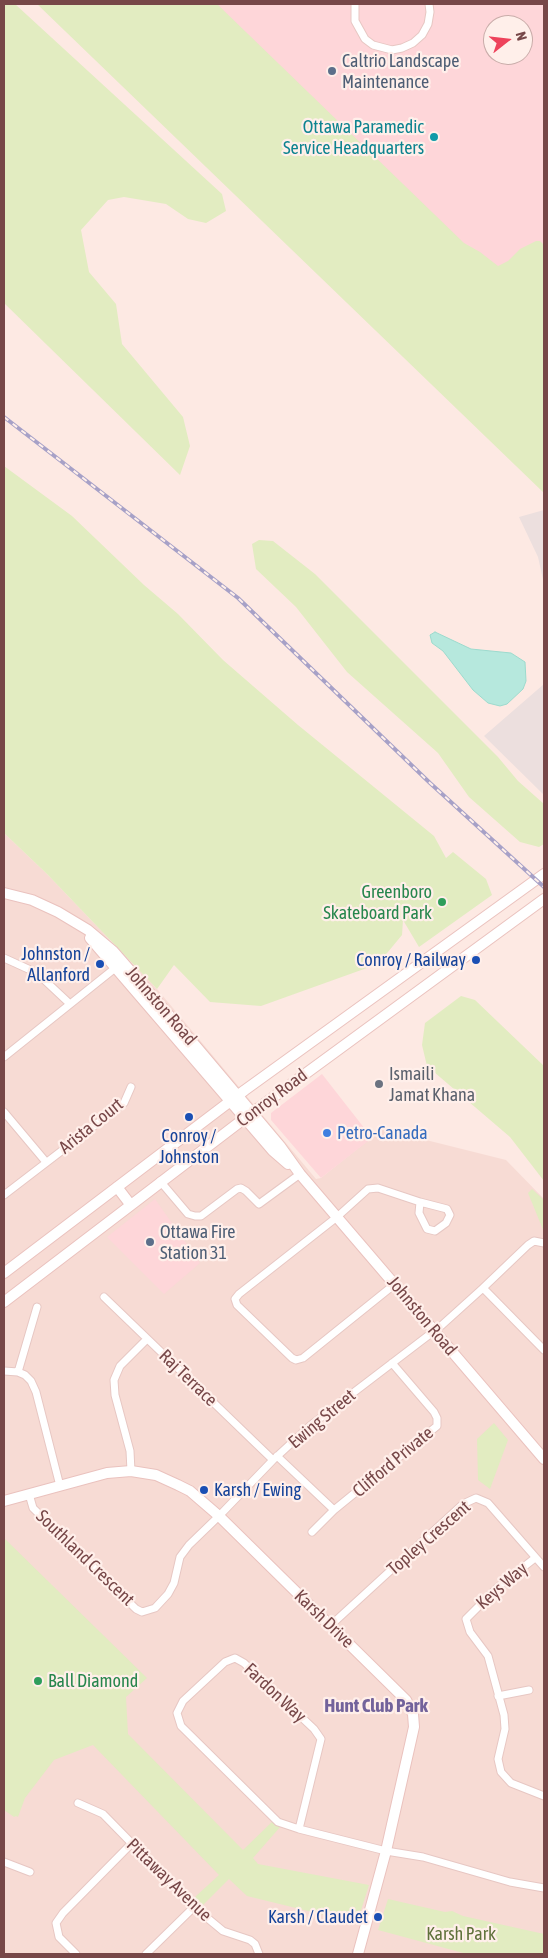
<!DOCTYPE html>
<style>
body{margin:0}
#map{position:relative;width:548px;height:1958px;overflow:hidden;background:#fde9e3;font-family:"Asap Condensed",sans-serif}
canvas{display:block}
.frame{position:absolute;inset:0;border:5px solid #774748;pointer-events:none}
.north{position:absolute;left:483px;top:15px;width:50px;height:50px;box-sizing:border-box;background:#ffefea;border:1px solid #c9aca9;border-radius:50%;rotate:74deg;font-size:14px;font-weight:700;line-height:20px;text-align:center;color:#774748}
.north::after{content:'';display:block;margin:auto;width:18px;height:22px;background:#ee425b;clip-path:polygon(50% 0,100% 100%,50% 72%,0 100%)}
</style>
<div id="map">
<canvas width="548" height="1958"></canvas>
<div class="frame"></div>
<div class="north">N</div>
</div>
<script>
const g = document.querySelector('canvas').getContext('2d');
g.lineJoin = 'round';
function fill(path, color) {
  g.fillStyle = color;
  g.fill(path, 'evenodd');
}
function toPath(rows) {
  const path = new Path2D();
  for (const r of rows) {
    path.moveTo(r[0], r[1]);
    for (let i = 2; i < r.length; i += 2) path.lineTo(r[i], r[i + 1]);
  }
  return path;
}
function strokePath(path, color, width, dash) {
  g.strokeStyle = color;
  g.lineWidth = width;
  g.lineCap = dash ? 'butt' : 'round';
  g.setLineDash(dash || []);
  g.stroke(path);
}
function drawText(font, color, halo, rows, align = 'center') {
  g.font = font + ' "Asap Condensed",sans-serif';
  g.lineWidth = 4.5;
  g.setLineDash([]);
  g.textBaseline = 'middle';
  g.strokeStyle = halo;
  g.fillStyle = color;
  for (const [text, x, y, turn = 0] of rows) {
    g.save();
    g.translate(x, y);
    g.rotate((+turn || 0) * Math.PI / 180);
    g.textAlign = isNaN(turn) ? turn : align;
    if (halo) g.strokeText(text, 0, 0);
    g.fillText(text, 0, 0);
    g.restore();
  }
}
fill(toPath([
 [4,833,47,874,157,989,316,1179,321,1178,382,1129,506,1160,544,1199,544,1954,4,1954]
]), '#f7dbd4');
fill(toPath([
 [212,4,544,4,544,331],
 [493,25,523,25,523,55,493,55],
 [322,1074,372,1138,321,1178,271,1120,271,1113],
 [155,1199,200,1263,164,1294,107,1237]
]), '#fed6d9');
fill(toPath([
 [544,510,544,584,538,557,519,517],
 [544,684,544,795,484,736]
]), '#ecdfde');
fill(toPath([
 [4,4,15,4,222,194,226,211,206,223,188,219,166,204,124,197,108,200,81,230,89,272,116,304,122,344,183,417,190,446,180,475,4,303],
 [37,4,217,4,464,243,480,252,498,266,508,261,520,249,536,241,540,241,544,245,544,493],
 [4,466,72,516,144,585,178,614,223,660,298,725,434,836,446,858,453,852,486,879,492,895,419,947,403,920,402,935,378,964,261,1006,210,1002,174,965,157,989,47,874,4,833],
 [259,540,273,541,315,574,498,757,518,781,544,804,544,844,539,847,520,842,469,797,438,753,347,672,296,607,256,569,252,544],
 [461,996,475,1000,544,1066,544,1181,510,1137,427,1066,422,1045,425,1023],
 [532,1189,544,1200,544,1232,528,1193],
 [494,1423,508,1440,490,1489,478,1480,477,1439],
 [4,1538,147,1678,126,1697,128,1734,243,1850,273,1821,281,1826,253,1858,258,1864,369,1885,357,1923,247,1896,229,1879,202,1906,195,1897,219,1875,93,1745,54,1760,25,1798,18,1817,16,1816,14,1817,4,1810],
 [388,1899,445,1912,452,1911,463,1916,544,1934,544,1954,467,1954,378,1930]
]), '#e2ecc1');
const water = toPath([
 [435,632,471,649,511,653,525,662,526,681,523,689,507,704,500,706,488,703,473,690,443,651,432,643,430,635,435,632]
]);
fill(water, '#b6e8dd');
strokePath(water, '#9cdacd', 1);
const street = toPath([
 [355,4,355,21,365,39,373,45,392,50,402,48,413,43,422,35,428,24,430,12,429,4],
 [4,958,37,973,70,1004],
 [4,1057,119,965],
 [4,1112,46,1162],
 [160,1181,188,1214,195,1216,201,1216,237,1189,241,1188,246,1191,259,1204,300,1174],
 [4,1195,124,1103,131,1087],
 [544,1243,534,1241,528,1245,483,1288,544,1350],
 [395,1284,303,1358,296,1360,292,1358,237,1305,235,1299,239,1294,337,1217,368,1189,378,1188,420,1202,419,1213,427,1229,435,1231,446,1223,450,1215,447,1209,420,1202],
 [104,1297,273,1460],
 [4,1371,18,1372,25,1375,31,1381,36,1392,60,1486],
 [18,1372,37,1307],
 [277,1456,334,1510],
 [131,1471,130,1451,115,1395,114,1380,120,1366,147,1339],
 [29,1494,33,1508,136,1609,142,1612,155,1608,168,1594,174,1583,180,1557,189,1545,219,1516,273,1460,311,1425,442,1325,483,1288],
 [312,1532,334,1510,437,1426,437,1418,434,1412,392,1363],
 [535,1558,498,1587,466,1619,470,1632,488,1656,504,1715,505,1729,498,1759,501,1772,511,1783,544,1796],
 [331,1625,463,1504,476,1498,488,1503,544,1567],
 [498,1696,529,1690],
 [78,1803,103,1814,194,1907,223,1931,250,1940,255,1944,259,1954],
 [299,1829,321,1739,314,1729,244,1663,235,1658,225,1662,183,1701,177,1713,181,1726,278,1822,299,1829,386,1851,423,1857,510,1882,544,1888],
 [4,1862,30,1872],
 [76,1954,59,1937,56,1923,63,1913,131,1844],
 [146,1954,194,1907]
]);
const secondary = toPath([
 [4,893,32,900,58,912,88,930,113,951,194,1044,280,1146,300,1174,544,1459],
 [90,938,273,1151,288,1164],
 [117,1187,130,1204],
 [4,1273,245,1090,544,874],
 [4,1302,245,1118,544,899],
 [4,1501,107,1473,131,1471,156,1475,178,1485,190,1491,219,1516,406,1700,413,1714,414,1727,386,1851,358,1954]
]);
strokePath(street, '#e7c7c3', 9);
strokePath(secondary, '#eac2be', 12);
strokePath(street, '#fff', 7);
strokePath(secondary, '#fff', 10);
const rail = toPath([
 [4,417,238,598,430,783,544,887]
]);
strokePath(rail, '#a7a1c7', 4);
strokePath(rail, '#ffefea', 2, [5.5]);
for (const [x, y, r, color] of [
 [332,71,5,"#5c6f8a"],
 [434,137,5,"#0f9aa8"],
 [442,902,5,"#2e9e5b"],
 [476,960,5,"#1a4fb4"],
 [100,964,5,"#1a4fb4"],
 [379,1084,5,"#6b7280"],
 [189,1117,5,"#1a4fb4"],
 [327,1133,5,"#3f7fe0"],
 [150,1242,5,"#5c6f8a"],
 [204,1490,5,"#1a4fb4"],
 [38,1681,5,"#2e9e5b"],
 [378,1917,5,"#1a4fb4"]
]) {
  const dot = new Path2D();
  dot.arc(x, y, r, 0, 2 * Math.PI);
  g.fillStyle = color;
  g.fill(dot);
  strokePath(dot, '#ffefea', 2);
}
drawText('18px', '#4e5e75', '#ffefea', [
 ["Caltrio Landscape",342,61],
 ["Maintenance",342,82],
 ["Ottawa Fire",160,1232],
 ["Station 31",160,1253]
], 'left');
drawText('18px', '#0d838f', '#ffefea', [
 ["Ottawa Paramedic",424,127],
 ["Service Headquarters",424,148]
], 'right');
drawText('18px', '#27864d', '#ffefea', [
 ["Greenboro",432,892],
 ["Skateboard Park",432,913],
 ["Ball Diamond",48,1681,"left"]
], 'right');
drawText('18px', '#164399', '#ffefea', [
 ["Johnston /",90,954],
 ["Allanford",90,975],
 ["Conroy / Railway",466,960],
 ["Conroy /",189,1136,"center"],
 ["Johnston",189,1157,"center"],
 ["Karsh / Ewing",214,1490,"left"],
 ["Karsh / Claudet",368,1917]
], 'right');
drawText('18px', '#774748', '#ffefea', [
 ["Johnston Road",161,1006,49],
 ["Conroy Road",272,1098,-37],
 ["Arista Court",91,1126,-39],
 ["Johnston Road",422,1316,50],
 ["Raj Terrace",188,1378,44],
 ["Ewing Street",322,1419,-40],
 ["Clifford Private",393,1462,-40],
 ["Topley Crescent",429,1538,-41],
 ["Southland Crescent",85,1558,44],
 ["Keys Way",502,1586,-41],
 ["Karsh Drive",324,1619,44],
 ["Fardon Way",275,1693,43],
 ["Pittaway Avenue",169,1880,44]
]);
drawText('18px', '#5b616d', '#ffefea', [
 ["Ismaili",389,1074],
 ["Jamat Khana",389,1095]
], 'left');
drawText('18px', '#366cbe', '#ffefea', [
 ["Petro-Canada",337,1133]
], 'left');
drawText('18px', '#5f713a', '#ffefea', [
 ["Karsh Park",461,1934]
]);
drawText('bold 19px', '#73639b', '#ffefea', [
 ["Hunt Club Park",376,1706]
]);
</script>
